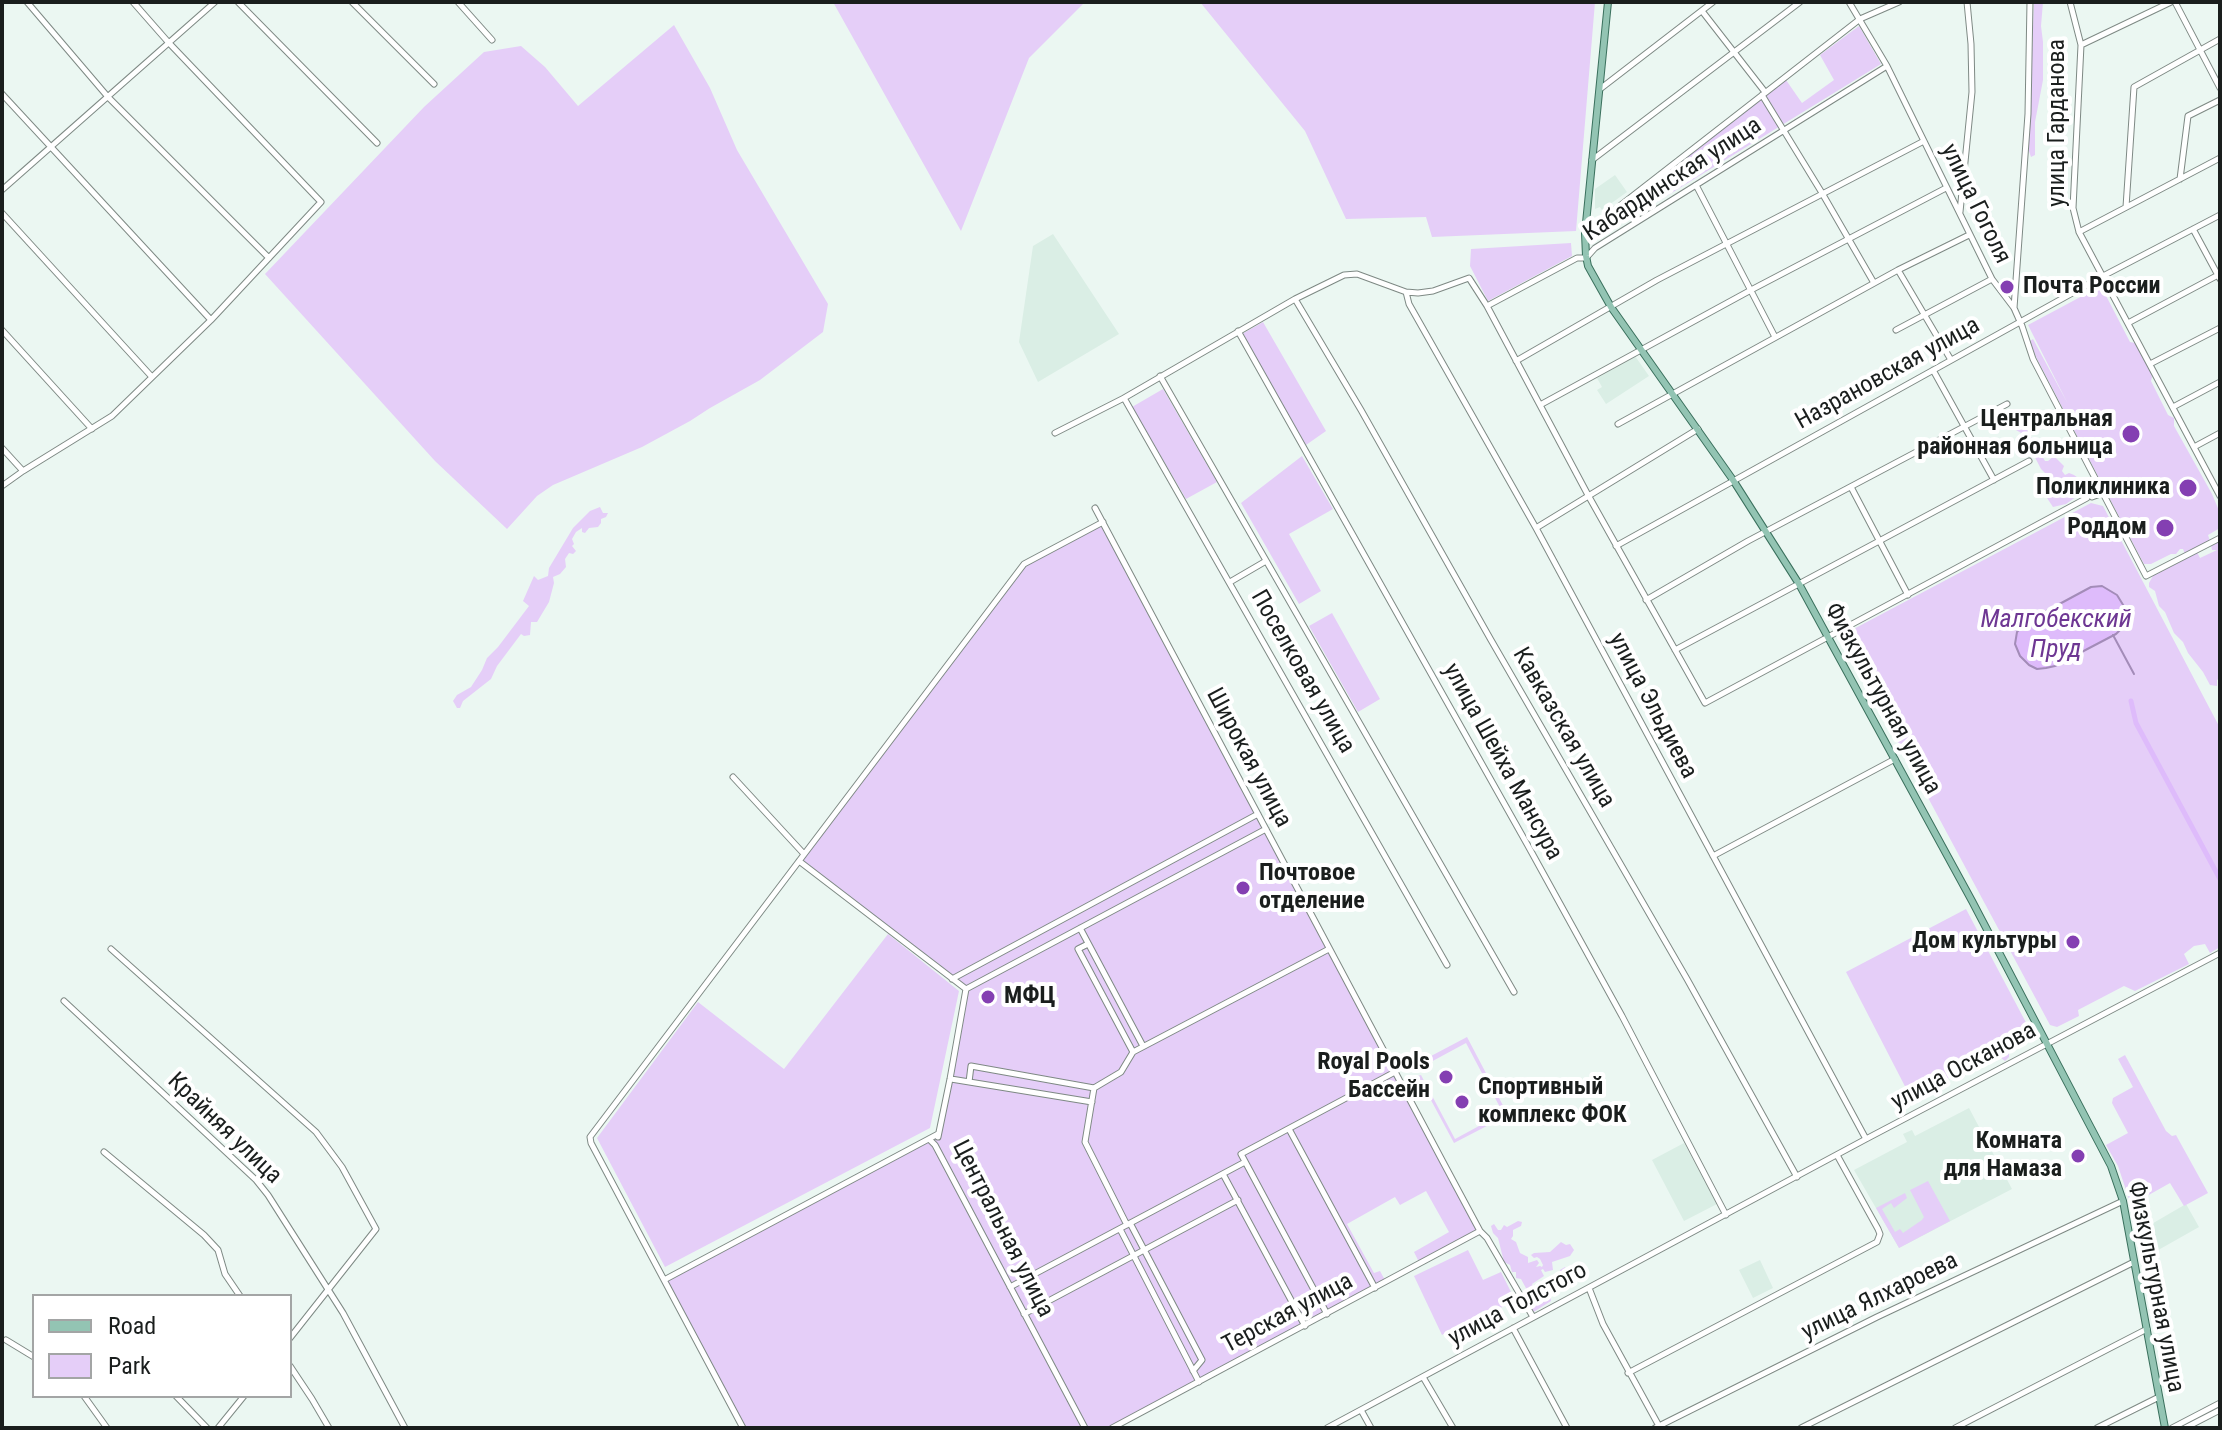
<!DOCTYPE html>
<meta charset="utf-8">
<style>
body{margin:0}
#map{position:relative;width:2222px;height:1430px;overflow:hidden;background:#ebf7f2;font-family:"Roboto Condensed",sans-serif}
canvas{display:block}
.frame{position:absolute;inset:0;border:4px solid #1a1e1d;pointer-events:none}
.legend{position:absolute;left:32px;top:1294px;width:260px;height:104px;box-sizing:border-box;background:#fff;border:2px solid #a3a5a5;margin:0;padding:10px 14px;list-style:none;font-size:24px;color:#1a1e1d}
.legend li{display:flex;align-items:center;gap:16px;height:40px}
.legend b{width:40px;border:2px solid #a3a5a5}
</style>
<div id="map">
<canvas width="2222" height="1430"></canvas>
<div class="frame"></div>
<ul class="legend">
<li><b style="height:10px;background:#93c4b3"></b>Road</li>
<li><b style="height:22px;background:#e5cef8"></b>Park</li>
</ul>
</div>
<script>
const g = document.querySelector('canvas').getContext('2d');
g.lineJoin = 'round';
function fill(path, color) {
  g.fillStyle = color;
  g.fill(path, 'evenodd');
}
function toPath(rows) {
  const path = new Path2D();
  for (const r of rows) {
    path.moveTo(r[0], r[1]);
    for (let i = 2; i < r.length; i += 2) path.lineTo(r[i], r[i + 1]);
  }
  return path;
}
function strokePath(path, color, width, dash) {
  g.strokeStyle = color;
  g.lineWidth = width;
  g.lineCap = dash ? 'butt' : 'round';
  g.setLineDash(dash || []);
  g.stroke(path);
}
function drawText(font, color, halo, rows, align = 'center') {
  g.font = font + ' "Roboto Condensed",sans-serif';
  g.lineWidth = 8;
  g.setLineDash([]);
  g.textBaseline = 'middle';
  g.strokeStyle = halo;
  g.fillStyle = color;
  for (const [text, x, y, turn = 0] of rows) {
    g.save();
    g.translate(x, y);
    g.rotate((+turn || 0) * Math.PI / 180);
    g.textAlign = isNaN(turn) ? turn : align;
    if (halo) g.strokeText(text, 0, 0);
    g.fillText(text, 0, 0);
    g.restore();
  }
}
fill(toPath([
 [1615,175,1627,192,1602,210,1600,207,1595,209,1595,189],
 [1053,234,1119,334,1038,382,1019,342,1033,246],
 [1635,356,1649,376,1606,404,1597,390,1602,387,1597,378],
 [1969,1108,2012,1189,1899,1248,1854,1170,1907,1142,1903,1134,1912,1130,1915,1136],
 [1684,1143,1717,1204,1684,1221,1652,1160],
 [2186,1204,2199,1227,2153,1253,2143,1229],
 [1760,1260,1773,1288,1753,1298,1739,1270]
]), '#daeee5');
fill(toPath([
 [833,2,1085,2,1029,58,961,231],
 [1200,2,1595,2,1576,231,1432,237,1426,217,1346,219,1305,131],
 [2034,2,2043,2,2041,26,2043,42,2043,80,2035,122,2035,155,2031,157,2028,148],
 [674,25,710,88,737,150,828,304,823,332,760,380,710,408,690,421,642,447,553,485,537,496,507,529,435,461,265,274,424,107,484,52,521,46,545,67,578,106],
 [1859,26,1881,64,1626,221,1617,211,1786,80,1802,103,1834,80,1820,55],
 [1571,243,1572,256,1488,301,1470,266,1471,249],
 [2101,286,2130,342,2135,343,2141,351,2151,372,2152,377,2151,381,2168,415,2174,418,2174,426,2212,494,2220,513,2220,528,2208,535,2210,541,2185,554,2183,549,2180,549,2176,554,2171,554,2151,564,2144,564,2126,530,2036,357,2030,341,2033,339,2068,404,2028,325],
 [1263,322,1326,431,1306,445,1242,334],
 [1163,389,1217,482,1186,499,1132,407],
 [2023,423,2045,461,2048,461,2054,456,2064,466,2062,471,2065,475,2069,473,2074,475,2084,482,2090,493,2086,496,2080,494,2066,504,2053,507,2045,495,2051,495,2049,474,2045,473,2041,469,2023,434,2016,430,2019,425],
 [1302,456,1333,509,1289,534,1321,591,1299,604,1241,503],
 [2091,503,2103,506,2220,728,2220,947,2210,953,2205,944,2194,946,2184,954,2189,964,2135,991,2124,986,2078,1010,2079,1016,2057,1027,2050,1025,1845,643,1848,632],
 [600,507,603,513,608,513,606,517,601,519,601,523,598,527,589,528,585,533,582,532,582,528,576,532,572,539,574,544,572,546,576,551,573,554,569,553,565,559,566,567,560,574,553,577,554,583,549,602,537,622,531,622,530,635,524,636,521,634,497,666,491,679,463,701,460,708,457,708,453,701,457,695,471,687,482,670,487,658,498,647,529,606,523,601,534,576,538,580,548,576,549,568,573,528,590,511],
 [1103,522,1480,1231,1420,1264,1414,1252,1449,1232,1426,1191,1400,1205,1395,1197,1347,1224,1374,1273,1380,1271,1386,1282,1112,1428,743,1428,664,1280,938,1134,966,989,799,861,1024,564],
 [2220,540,2220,678,2217,680,2217,686,2210,685,2203,672,2188,653,2183,642,2174,633,2165,612,2159,606,2155,591,2149,587,2149,583,2154,574,2197,552,2200,558,2217,550,2212,550,2211,545],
 [1332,613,1380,699,1358,712,1309,626],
 [1966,909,2032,1034,2017,1042,2011,1031,1989,1043,1994,1051,2003,1049,2009,1053,2009,1057,2005,1061,2000,1057,1997,1059,1993,1054,1911,1098,1846,972],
 [888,934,959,991,930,1128,665,1267,597,1138,698,1002,784,1069],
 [1467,1037,1508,1115,1454,1143,1418,1076,1421,1075,1455,1139,1503,1113,1466,1043,1416,1070,1414,1065],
 [2125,1055,2166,1131,2172,1136,2176,1135,2208,1193,2184,1206,2170,1183,2131,1205,2118,1166,2106,1145,2128,1133,2112,1103,2113,1098,2133,1087,2118,1059],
 [1928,1181,1950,1221,1899,1248,1876,1208,1905,1193,1907,1198,1894,1208,1891,1203,1882,1209,1895,1232,1900,1229,1903,1233,1922,1220,1924,1217,1910,1190],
 [1518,1221,1522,1222,1521,1226,1513,1230,1513,1236,1511,1239,1516,1242,1520,1253,1528,1257,1528,1263,1537,1260,1539,1263,1536,1267,1540,1266,1542,1267,1543,1265,1540,1259,1537,1257,1534,1258,1531,1255,1534,1253,1550,1252,1561,1242,1566,1245,1570,1244,1574,1250,1570,1256,1552,1262,1553,1270,1545,1272,1543,1269,1541,1270,1544,1276,1532,1284,1533,1287,1540,1281,1546,1283,1556,1275,1559,1277,1560,1270,1565,1267,1569,1274,1575,1275,1575,1278,1554,1288,1550,1293,1551,1301,1532,1313,1529,1306,1532,1300,1526,1297,1527,1290,1521,1279,1516,1278,1516,1272,1512,1272,1510,1265,1504,1262,1498,1238,1493,1233,1491,1226,1494,1224,1498,1230,1501,1230,1504,1225,1507,1227],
 [1468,1250,1483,1280,1501,1272,1515,1300,1486,1316,1483,1311,1475,1316,1477,1320,1451,1334,1449,1331,1442,1335,1414,1276]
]), '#e5cef8');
const water = toPath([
 [2102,586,2117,595,2125,608,2126,617,2124,626,2116,634,2055,666,2046,668,2037,669,2029,665,2020,656,2015,644,2017,632,2026,622,2091,587,2102,586]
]);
fill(water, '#debbfb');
strokePath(water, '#a38cb8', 2);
strokePath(toPath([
 [2113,635,2134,674]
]), '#a38cb8', 2);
strokePath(toPath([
 [2131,701,2136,723,2220,879]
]), '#debbfb', 5);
const minor = toPath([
 [27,2,108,97,269,258],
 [238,2,377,143],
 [352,2,434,84],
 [458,2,492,40],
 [1849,2,1887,66,1992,279,2014,308,2022,326,2033,359,2146,576,2220,538],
 [2070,2,2081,45,2073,208,2079,232,2220,496],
 [2175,2,2220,88],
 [1702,11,1765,92],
 [2081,45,2171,2],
 [1887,66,1595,248,1586,258,1577,258,1487,306,1588,495,1705,703,2087,498],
 [1600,89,1713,2],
 [2,94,211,320],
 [1762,95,1822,193,1874,283],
 [1592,160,1800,2],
 [2180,179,2188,116,2220,100],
 [1696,185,1775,337],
 [2,190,215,2],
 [2126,207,2134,87,2220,39],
 [1960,212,1972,92,1971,44,1967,2],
 [2,213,152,377],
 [2193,229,2220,279],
 [2079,232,2220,158],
 [1585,233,1860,19,1899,2],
 [1898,270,1951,360],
 [1406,292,1409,304,1536,528,1866,1139],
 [1295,299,1361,410,1491,640,1687,979,1797,1177],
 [2014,308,2028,114,2030,2],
 [2128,323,2220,274],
 [2,330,92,429],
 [1896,330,1992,279],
 [1238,331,1527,844,1622,1016,1726,1215],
 [1516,361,1657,280,1924,141],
 [2150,364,2220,328],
 [1933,370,1994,480],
 [1160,376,1514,992],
 [1124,398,1447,965],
 [1540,405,1751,290,1946,188],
 [2173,407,2220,382],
 [1618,424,1898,270,1969,235],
 [1055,433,1124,398,1295,299,1344,275,1357,274,1406,292,1418,293,1433,291,1469,278,1487,306],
 [2194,447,2220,433],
 [2,448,23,471],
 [2,486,23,471,112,416,211,320,321,202,169,43,133,2],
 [1851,487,1908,595],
 [2092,497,2103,493],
 [1095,508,1443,1162,1480,1231,1487,1238,1533,1317],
 [1536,528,1698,429],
 [1616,546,2103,276,2220,215],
 [1230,582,1266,561],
 [1646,600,1748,541,2007,404],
 [1675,650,2029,461],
 [733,777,804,854],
 [1713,856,1895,759],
 [799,861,966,989],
 [1080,928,1143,1046],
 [1088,944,1078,949,1133,1052],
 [111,949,316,1132,342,1167,376,1229,290,1338],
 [952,979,1258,814],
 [966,989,1266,829],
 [64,1001,256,1180,268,1195,343,1313,405,1428],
 [951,1079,1092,1102],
 [969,1082,971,1066,1094,1088],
 [1289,1129,1375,1288],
 [938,1137,950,1079,966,989],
 [929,1139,935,1145,1085,1428],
 [104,1152,204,1235,218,1250,225,1274,240,1296],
 [1223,1174,1305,1326],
 [1130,1223,1202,1360,1193,1371],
 [1127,1225,1085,1142,1094,1088,1121,1072,1133,1052,1329,949],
 [1120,1229,1199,1382],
 [664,1280,938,1134],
 [1010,1287,1245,1162],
 [1589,1288,1603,1324,1659,1426],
 [1024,1314,1238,1200],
 [1327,1314,1241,1154,1395,1072],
 [1513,1328,1567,1428],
 [6,1340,34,1357],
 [290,1366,312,1399,329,1428],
 [1628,1373,1877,1242,1880,1234,1878,1229,1837,1155],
 [1423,1377,1453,1428],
 [84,1396,107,1428],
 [176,1396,207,1428],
 [1361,1410,1371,1428],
 [218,1428,244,1396],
 [743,1428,591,1143,590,1137,1024,564,1103,522],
 [1112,1428,1480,1231],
 [1327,1428,1866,1139,2220,953],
 [1655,1428,1877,1317,2123,1201],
 [1801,1428,2134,1262],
 [1955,1428,2147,1329],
 [2097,1428,2159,1397],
 [2172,1428,2220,1403],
 [2185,1428,2220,1410]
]);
const major = toPath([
 [1608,2,1585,233,1586,256,1588,266,1611,307,1733,480,1799,584,1972,901,2111,1166,2123,1201,2165,1428]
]);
strokePath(minor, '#7e8984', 7);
strokePath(major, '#3a705d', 8);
strokePath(minor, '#fff', 5);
strokePath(major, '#93c4b3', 6);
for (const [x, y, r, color] of [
 [2007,287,8,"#843fb2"],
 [2131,434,10,"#843fb2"],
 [2188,488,10,"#843fb2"],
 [2165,528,10,"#843fb2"],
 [1243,888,8,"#843fb2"],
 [2073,942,8,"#843fb2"],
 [988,997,8,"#843fb2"],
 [1446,1077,8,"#843fb2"],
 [1462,1102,8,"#843fb2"],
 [2078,1156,8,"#843fb2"]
]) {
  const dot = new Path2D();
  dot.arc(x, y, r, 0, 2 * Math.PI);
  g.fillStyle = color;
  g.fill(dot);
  strokePath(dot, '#fff', 3);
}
drawText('24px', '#1a1e1d', '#fff', [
 ["улица Гарданова",2058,123,-90],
 ["Кабардинская улица",1673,180,-33],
 ["улица Гоголя",1975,204,64],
 ["Назрановская улица",1888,374,-29],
 ["Поселковая улица",1302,672,60],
 ["Физкультурная улица",1882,699,61],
 ["улица Эльдиева",1652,706,62],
 ["Кавказская улица",1563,728,60],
 ["Широкая улица",1248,758,62],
 ["улица Шейха Мансура",1502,762,61],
 ["улица Осканова",1964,1067,-28],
 ["Крайняя улица",224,1129,44],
 ["Центральная улица",1002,1229,63],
 ["Физкультурная улица",2155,1287,79],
 ["улица Ялхароева",1880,1297,-26],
 ["улица Толстого",1518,1305,-28],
 ["Терская улица",1288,1314,-28]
]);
drawText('bold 24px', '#1a1e1d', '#fff', [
 ["Почта России",2023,287,"left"],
 ["Центральная",2113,420],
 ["районная больница",2113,448],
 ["Поликлиника",2170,488],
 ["Роддом",2147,528],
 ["Почтовое",1259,874,"left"],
 ["отделение",1259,902,"left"],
 ["Дом культуры",2057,942],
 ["МФЦ",1004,997,"left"],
 ["Royal Pools",1430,1063],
 ["Бассейн",1430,1091],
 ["Спортивный",1478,1088,"left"],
 ["комплекс ФОК",1478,1116,"left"],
 ["Комната",2062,1142],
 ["для Намаза",2062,1170]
], 'right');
drawText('italic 26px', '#6e3793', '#fff', [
 ["Малгобекский",2056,620],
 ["Пруд",2056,650]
]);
</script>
